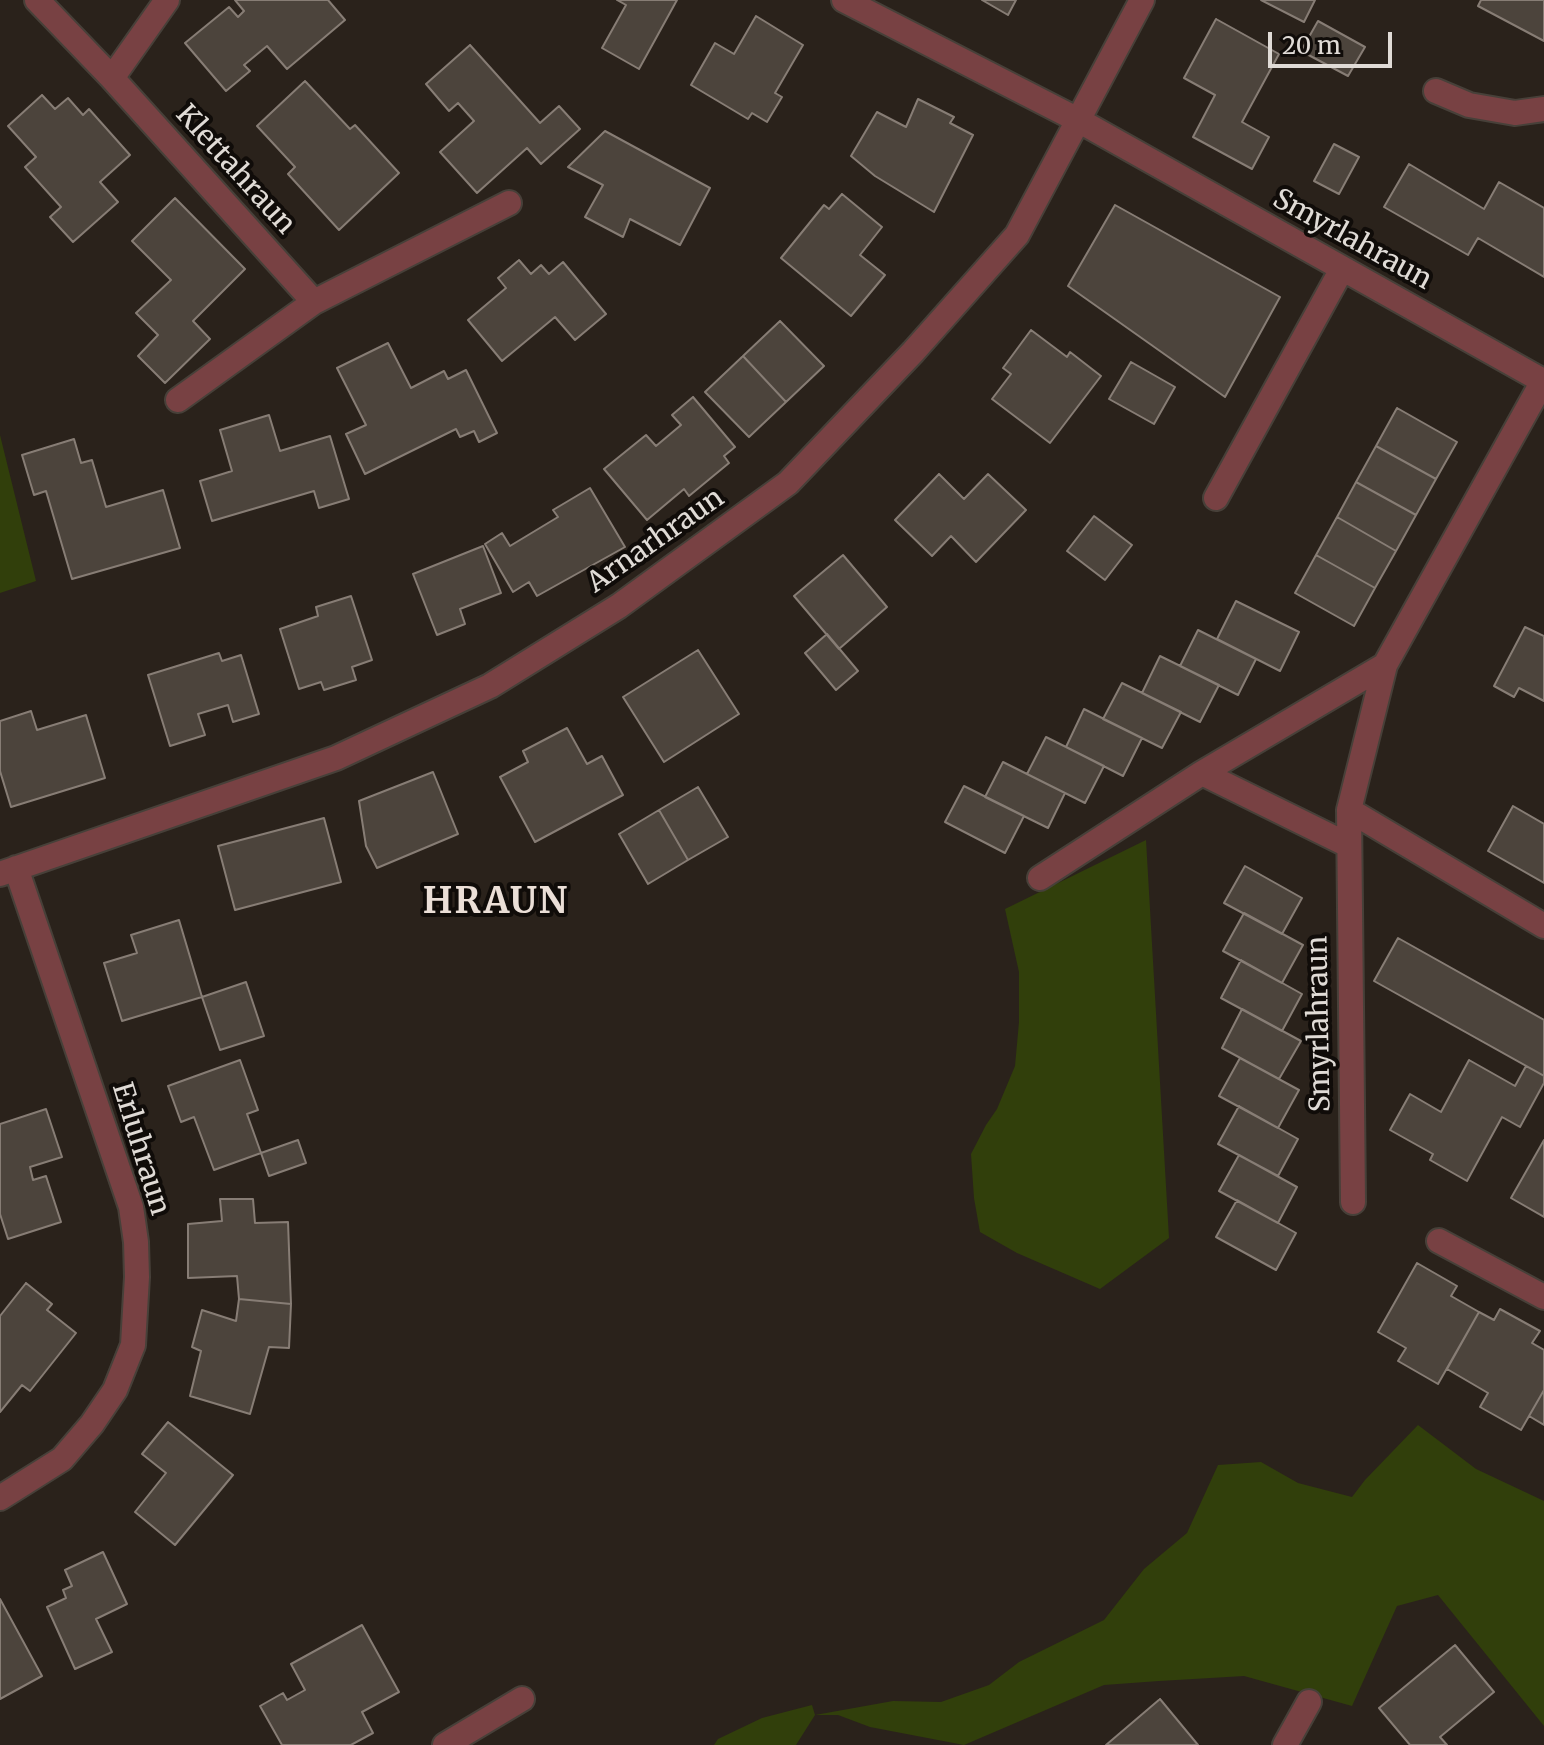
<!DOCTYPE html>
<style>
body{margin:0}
#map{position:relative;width:1544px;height:1745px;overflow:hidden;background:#2a221b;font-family:Merriweather,serif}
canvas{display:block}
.scale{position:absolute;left:1268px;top:32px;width:124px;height:36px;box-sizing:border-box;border:4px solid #e0dbd6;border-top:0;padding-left:10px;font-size:24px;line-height:28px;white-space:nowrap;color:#e0dbd6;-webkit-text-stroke:6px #100c09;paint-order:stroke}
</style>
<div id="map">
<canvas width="1544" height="1745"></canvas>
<div class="scale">20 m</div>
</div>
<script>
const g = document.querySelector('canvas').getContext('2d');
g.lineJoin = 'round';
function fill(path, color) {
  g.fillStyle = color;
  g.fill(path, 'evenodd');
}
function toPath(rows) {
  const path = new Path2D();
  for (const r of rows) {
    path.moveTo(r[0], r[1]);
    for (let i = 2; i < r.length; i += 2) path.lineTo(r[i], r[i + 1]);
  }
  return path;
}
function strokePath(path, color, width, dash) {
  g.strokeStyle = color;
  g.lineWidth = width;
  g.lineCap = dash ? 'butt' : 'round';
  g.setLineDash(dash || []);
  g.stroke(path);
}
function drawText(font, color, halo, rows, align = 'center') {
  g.font = font + ' Merriweather,serif';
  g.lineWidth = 8;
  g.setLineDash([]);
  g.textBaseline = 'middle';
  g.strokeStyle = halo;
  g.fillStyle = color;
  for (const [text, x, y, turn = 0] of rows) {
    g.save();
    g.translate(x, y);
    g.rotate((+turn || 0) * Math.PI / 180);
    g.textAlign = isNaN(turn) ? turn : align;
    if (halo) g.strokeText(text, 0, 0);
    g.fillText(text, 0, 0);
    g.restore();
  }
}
fill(toPath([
 [0,435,36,581,0,593],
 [1146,840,1169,1238,1100,1289,1017,1253,980,1232,974,1198,971,1154,986,1125,997,1109,1015,1066,1019,1022,1019,972,1005,909],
 [1418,1425,1476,1469,1544,1501,1544,1726,1438,1595,1397,1606,1352,1706,1244,1676,1159,1681,1104,1685,964,1745,870,1727,838,1715,815,1715,796,1745,714,1745,718,1739,762,1718,812,1705,815,1715,893,1701,941,1702,989,1685,1019,1662,1104,1620,1144,1569,1187,1533,1218,1465,1261,1462,1298,1483,1352,1497,1365,1480]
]), '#313f0b');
const building = toPath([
 [235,0,328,0,345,20,287,69,267,46,244,65,250,71,226,91,185,43,229,7,238,17,244,11,235,0],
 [617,0,677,0,639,69,602,48,626,5,617,0],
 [982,0,1016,0,1008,15,982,0],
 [1261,0,1315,0,1304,22,1261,0],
 [1481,0,1544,0,1544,41,1478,6,1481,0],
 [756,16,803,45,775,93,782,97,767,122,752,113,748,119,691,85,715,43,734,54,756,16],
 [1216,19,1279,54,1242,122,1269,137,1252,169,1193,137,1215,95,1184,78,1216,19],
 [1318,21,1365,47,1348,76,1301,51,1318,21],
 [470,45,540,123,559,106,580,129,541,164,527,148,477,193,440,152,474,121,458,103,449,111,426,84,470,45],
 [305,81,350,129,355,125,399,173,339,230,288,174,295,167,257,126,305,81],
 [42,95,55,109,68,98,83,115,89,109,130,155,100,182,118,202,73,242,50,217,61,207,25,167,36,157,8,126,42,95],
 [918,99,954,117,950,123,973,135,934,212,875,176,851,156,877,112,906,127,918,99],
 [605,131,710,188,680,245,630,219,623,237,585,217,603,185,568,167,605,131],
 [1334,144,1359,157,1339,194,1314,181,1334,144],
 [1409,164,1484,209,1499,182,1544,208,1544,277,1478,238,1468,255,1384,207,1409,164],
 [842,194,882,227,860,255,885,275,851,316,781,258,824,205,829,209,842,194],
 [175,198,245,269,193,321,210,339,165,383,138,356,158,335,136,313,171,280,132,241,175,198],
 [1115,205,1280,297,1225,397,1068,286,1115,205],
 [519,260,531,274,541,265,549,274,563,262,606,314,575,340,555,317,502,361,468,320,506,288,498,278,519,260],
 [780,321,824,366,786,402,743,356,780,321],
 [1031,330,1067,357,1070,352,1101,376,1050,443,992,399,1011,374,1003,368,1031,330],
 [388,343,411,388,444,371,448,379,466,370,497,433,479,442,474,431,460,437,456,429,365,474,346,434,366,425,337,368,388,343],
 [743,356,786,402,749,437,705,392,743,356],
 [1131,362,1175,387,1154,424,1109,399,1131,362],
 [693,397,735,447,724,456,729,463,689,496,684,489,647,520,604,469,646,435,656,446,681,425,672,415,693,397],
 [1397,408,1457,442,1436,479,1376,446,1397,408],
 [269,415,280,451,330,436,349,499,319,508,314,491,212,521,200,481,232,471,220,430,269,415],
 [74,439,81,463,92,460,106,507,163,490,180,548,72,579,46,491,34,495,22,455,74,439],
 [1376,446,1436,479,1416,515,1356,482,1376,446],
 [939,474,964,499,988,474,1026,510,976,562,951,536,932,556,895,520,939,474],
 [1356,482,1416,515,1396,551,1337,517,1356,482],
 [590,488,625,547,537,596,529,582,513,592,485,544,502,533,510,546,558,517,553,510,590,488],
 [1094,516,1132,545,1105,580,1067,551,1094,516],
 [1337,517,1396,551,1375,588,1316,555,1337,517],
 [483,546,501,593,460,609,465,624,437,635,413,574,483,546],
 [843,555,887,607,839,649,794,596,843,555],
 [1316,555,1375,588,1354,626,1295,593,1316,555],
 [351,596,372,660,352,667,356,680,324,690,321,682,299,689,280,629,318,616,316,607,351,596],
 [1236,601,1299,632,1280,671,1217,639,1236,601],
 [1525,627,1544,636,1544,701,1519,688,1514,697,1494,686,1525,627],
 [1198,630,1256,659,1238,695,1180,666,1198,630],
 [827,634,858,671,836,690,805,653,827,634],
 [698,650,739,714,664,762,623,697,698,650],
 [219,653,222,661,241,655,259,714,233,722,228,705,198,714,205,735,170,746,148,675,219,653],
 [1160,656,1219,685,1200,722,1142,693,1160,656],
 [1122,683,1181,712,1162,748,1103,719,1122,683],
 [1084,709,1142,738,1123,776,1066,747,1084,709],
 [31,711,37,730,86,715,105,778,11,807,0,771,0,721,31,711],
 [567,728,587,764,602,756,623,795,535,842,500,777,528,762,523,751,567,728],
 [1046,737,1104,766,1085,803,1027,774,1046,737],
 [1003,762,1065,793,1048,828,985,797,1003,762],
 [433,772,458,834,377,868,366,846,359,801,433,772],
 [964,786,1024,816,1005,853,945,822,964,786],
 [698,787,728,837,688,860,659,810,698,787],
 [1513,806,1544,824,1544,883,1488,851,1513,806],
 [659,810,688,860,648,884,619,834,659,810],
 [324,818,341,882,235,910,218,846,324,818],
 [1245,866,1302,898,1282,934,1224,903,1245,866],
 [1244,913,1303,945,1282,983,1223,951,1244,913],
 [179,920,202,997,122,1021,104,963,137,953,131,935,179,920],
 [1398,938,1544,1020,1544,1076,1374,981,1398,938],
 [1241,960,1302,994,1282,1031,1221,998,1241,960],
 [246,982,264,1036,220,1050,202,997,246,982],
 [1242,1009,1301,1041,1279,1079,1222,1048,1242,1009],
 [1240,1058,1299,1090,1278,1128,1219,1096,1240,1058],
 [240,1060,258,1110,247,1114,261,1153,214,1170,194,1117,181,1122,168,1086,240,1060],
 [1469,1060,1515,1086,1526,1066,1544,1076,1544,1083,1520,1127,1502,1117,1467,1181,1430,1160,1433,1154,1390,1130,1410,1094,1441,1112,1469,1060],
 [1239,1106,1298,1139,1278,1176,1218,1144,1239,1106],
 [46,1109,62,1157,30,1167,33,1180,46,1176,61,1222,8,1239,0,1214,0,1124,46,1109],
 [298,1140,306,1163,269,1176,261,1153,298,1140],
 [1544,1140,1544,1217,1511,1198,1544,1140],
 [1239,1155,1297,1187,1278,1223,1219,1191,1239,1155],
 [220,1199,253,1199,255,1223,288,1222,291,1304,239,1299,237,1276,188,1278,188,1224,222,1221,220,1199],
 [1237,1200,1296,1233,1276,1270,1216,1237,1237,1200],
 [1417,1263,1457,1286,1451,1296,1479,1312,1438,1384,1398,1361,1406,1348,1378,1332,1417,1263],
 [26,1283,52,1304,47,1310,76,1333,30,1391,22,1385,0,1412,0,1316,26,1283],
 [239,1299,291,1304,289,1348,269,1347,250,1414,190,1396,201,1351,192,1347,202,1310,236,1321,239,1299],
 [1500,1309,1540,1331,1532,1343,1544,1350,1544,1390,1521,1430,1480,1407,1488,1393,1447,1369,1479,1312,1494,1320,1500,1309],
 [1544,1390,1544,1425,1529,1416,1544,1390],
 [168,1422,233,1475,175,1545,135,1512,166,1473,142,1454,168,1422],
 [103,1552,127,1604,96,1619,112,1652,75,1669,47,1607,66,1598,63,1590,72,1586,65,1570,103,1552],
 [0,1599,42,1676,0,1699,0,1599],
 [362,1625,399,1692,362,1712,373,1733,351,1745,282,1745,260,1706,283,1693,287,1700,305,1690,291,1664,362,1625],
 [1455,1645,1494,1692,1440,1737,1447,1745,1410,1745,1379,1708,1455,1645],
 [1160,1699,1198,1745,1106,1745,1160,1699]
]);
fill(building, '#4c443c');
strokePath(building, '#877d75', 2);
const minor = toPath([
 [37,0,112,78,167,0],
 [844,0,1078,120,1543,381,1385,665,1349,810,1353,1202],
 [112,78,314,302],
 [1436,91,1469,105,1515,113,1544,109],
 [178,400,314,302,509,203],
 [1216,498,1342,269],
 [1202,773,1348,845],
 [1349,810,1544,926],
 [0,874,336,758,490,686,619,606,788,483,913,352,1017,235,1142,0],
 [1040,878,1202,773,1385,665],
 [1439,1241,1544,1297],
 [0,1498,62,1459,92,1424,115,1390,133,1345,137,1277,136,1242,131,1207,16,868],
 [445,1745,522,1699],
 [1285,1745,1309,1702]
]);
strokePath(minor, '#474039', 28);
strokePath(minor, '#784143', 24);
drawText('28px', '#e0dbd6', '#100c09', [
 ["Klettahraun",235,170,48],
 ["Smyrlahraun",1352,240,29],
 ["Arnarhraun",656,541,-35],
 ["Smyrlahraun",1320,1024,-91],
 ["Erluhraun",140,1149,73]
]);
g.letterSpacing = '2px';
drawText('bold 36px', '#ebdfd7', '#100c09', [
 ["HRAUN",496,903]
]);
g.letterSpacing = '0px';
</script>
